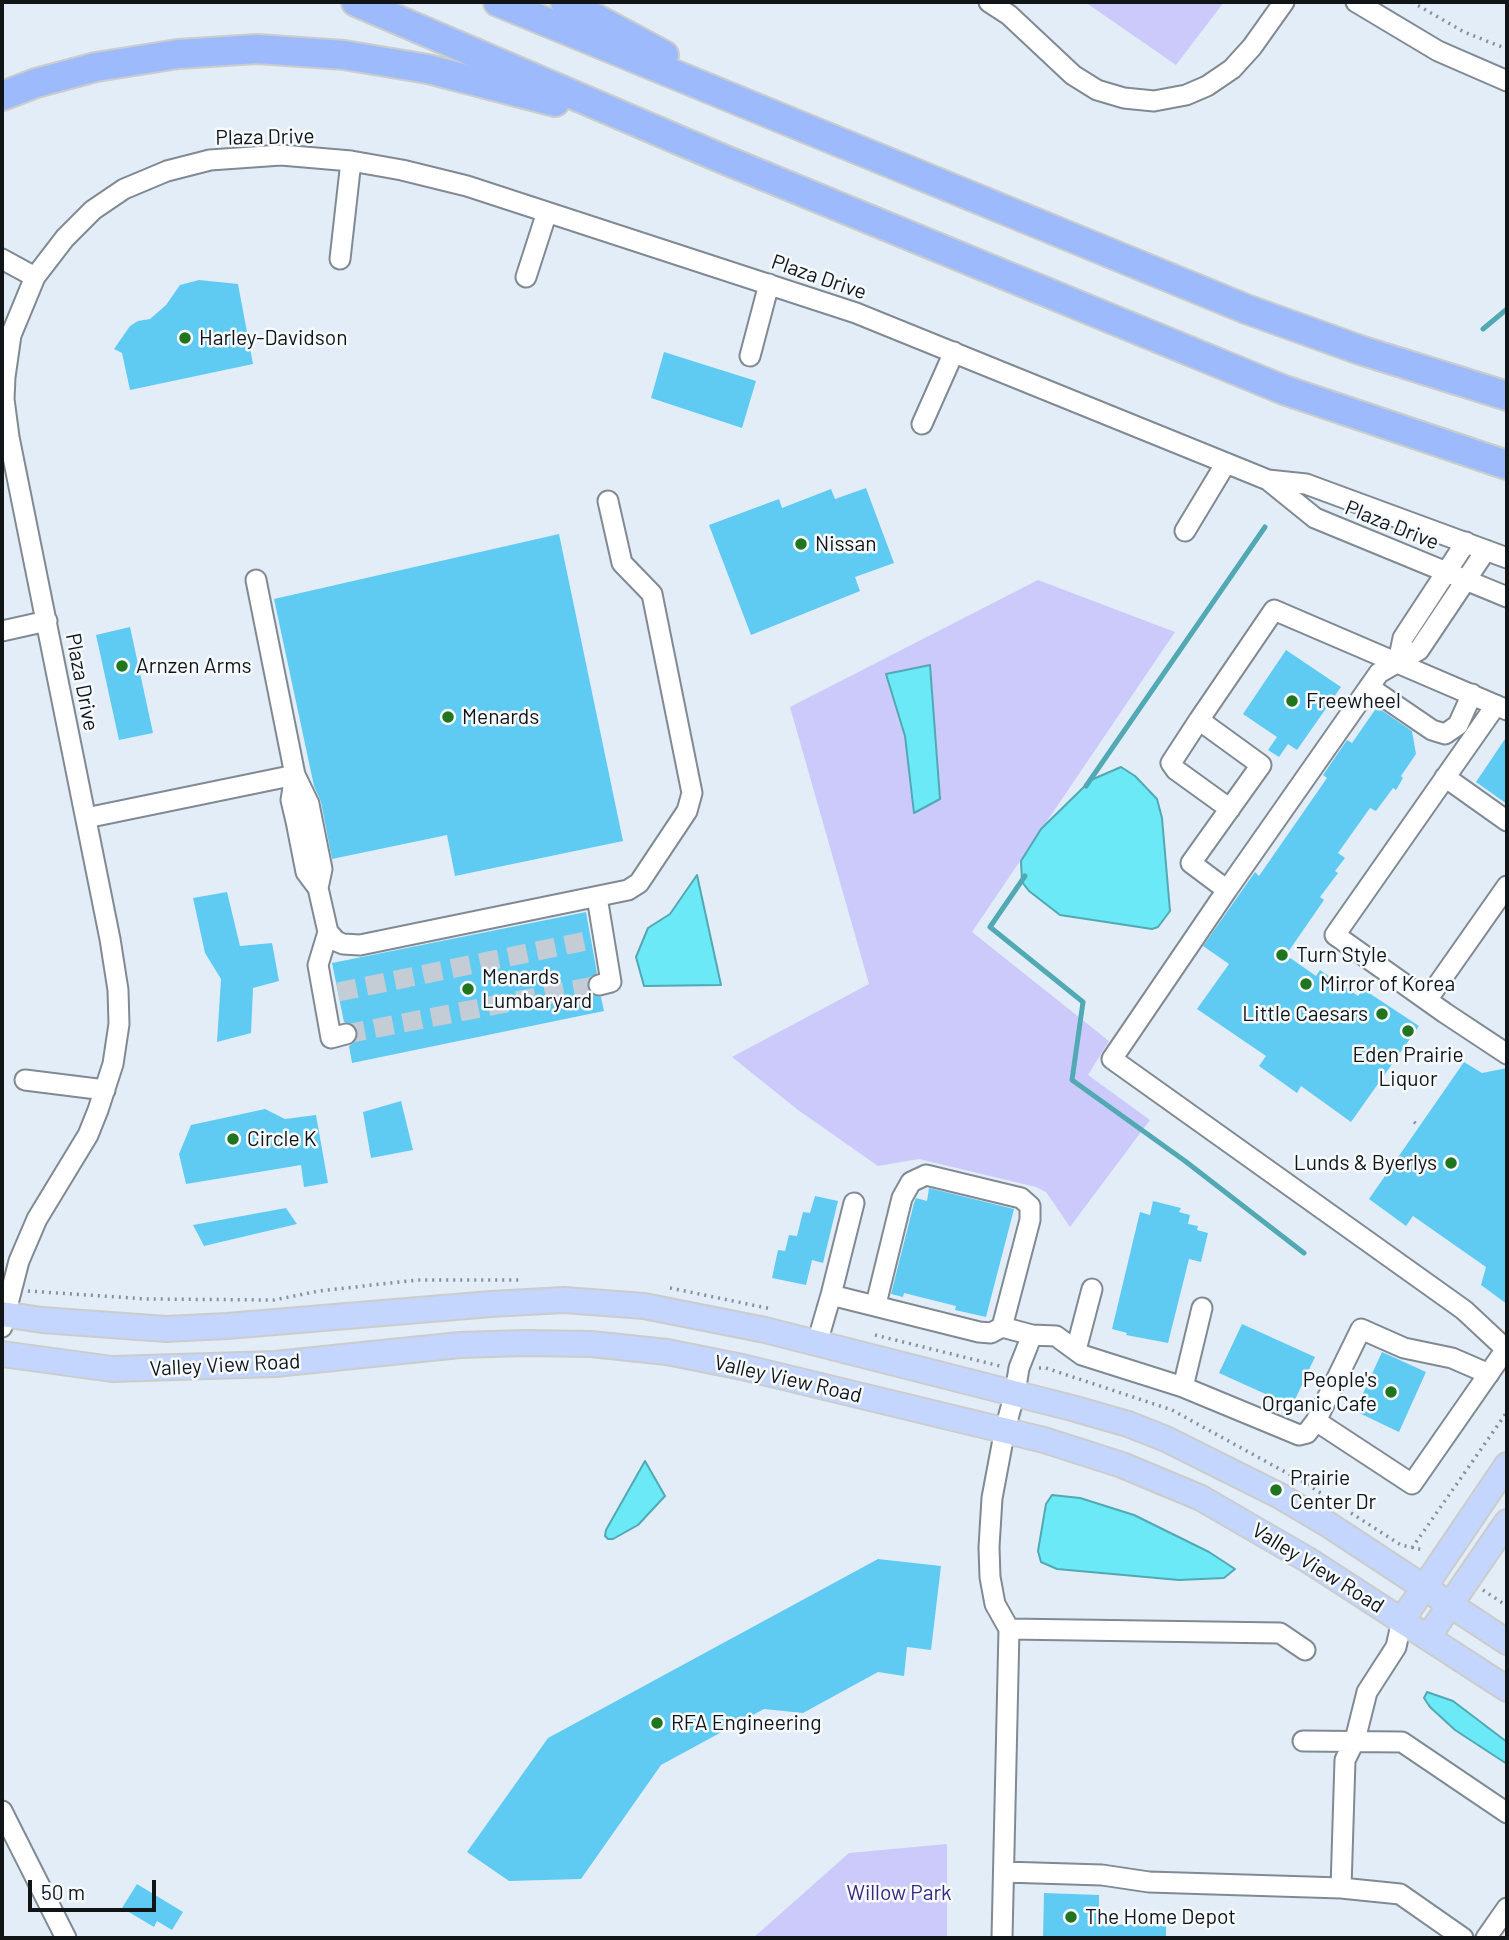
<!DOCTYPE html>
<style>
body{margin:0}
#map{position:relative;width:1509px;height:1940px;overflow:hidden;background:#e3edf7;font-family:Barlow,sans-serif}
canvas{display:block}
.frame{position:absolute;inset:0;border:4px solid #111518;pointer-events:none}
.scale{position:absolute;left:28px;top:1880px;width:128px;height:32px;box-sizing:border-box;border:4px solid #111518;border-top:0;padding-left:9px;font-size:21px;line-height:24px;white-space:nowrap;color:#111518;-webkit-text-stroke:5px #f6fafd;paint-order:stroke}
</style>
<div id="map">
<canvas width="1509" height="1940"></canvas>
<div class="frame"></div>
<div class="scale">50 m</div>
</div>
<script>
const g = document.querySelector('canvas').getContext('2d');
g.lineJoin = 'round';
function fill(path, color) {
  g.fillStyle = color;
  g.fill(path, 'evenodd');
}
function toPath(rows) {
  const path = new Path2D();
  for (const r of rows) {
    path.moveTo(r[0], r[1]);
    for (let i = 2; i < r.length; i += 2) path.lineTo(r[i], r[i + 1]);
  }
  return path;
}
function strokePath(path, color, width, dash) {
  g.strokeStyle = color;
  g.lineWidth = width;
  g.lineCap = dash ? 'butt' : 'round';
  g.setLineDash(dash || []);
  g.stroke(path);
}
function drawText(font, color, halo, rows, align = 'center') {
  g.font = font + ' Barlow,sans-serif';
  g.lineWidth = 5;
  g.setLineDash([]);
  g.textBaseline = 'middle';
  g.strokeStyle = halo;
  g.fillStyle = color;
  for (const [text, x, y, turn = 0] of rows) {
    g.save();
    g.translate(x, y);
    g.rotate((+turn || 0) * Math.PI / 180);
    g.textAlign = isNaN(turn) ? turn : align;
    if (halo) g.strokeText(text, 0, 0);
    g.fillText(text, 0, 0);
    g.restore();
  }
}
fill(toPath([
 [1085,2,1224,2,1176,65],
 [1038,580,1175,632,972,932,1109,1041,1088,1075,1150,1120,1070,1227,1046,1192,1036,1187,919,1159,878,1166,798,1110,732,1057,869,984,790,707],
 [947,1844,947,1938,753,1938,849,1853]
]), '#cccafa');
const water = toPath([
 [930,665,940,799,914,813,905,736,886,674,930,665],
 [1121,767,1135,776,1157,799,1162,818,1170,911,1158,927,1152,929,1060,915,1029,891,1022,882,1021,861,1041,829,1091,780,1121,767],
 [697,875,721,985,644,986,636,957,648,928,670,914,697,875],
 [645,1461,665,1496,638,1525,613,1539,608,1539,605,1536,606,1530,645,1461],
 [1052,1495,1080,1498,1134,1515,1209,1552,1235,1569,1224,1578,1179,1580,1057,1569,1041,1562,1038,1551,1046,1504,1052,1495],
 [1427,1692,1453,1701,1507,1742,1507,1764,1455,1730,1430,1707,1424,1698,1427,1692]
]);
fill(water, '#6be9f6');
strokePath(water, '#50a9b3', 2);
strokePath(toPath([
 [1483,329,1507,309],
 [1086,786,1265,527],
 [1025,876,990,927,1083,1002,1072,1080,1185,1161,1304,1253]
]), '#50a9b3', 5);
fill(toPath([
 [199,280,238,284,253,364,130,390,122,353,114,349,130,326,138,321,150,319,166,305,180,285],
 [664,352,756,381,742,428,651,398],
 [866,488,894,563,855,577,860,591,751,635,709,525,779,499,782,508,831,489,835,499],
 [559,534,623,841,455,876,447,835,332,859,321,802,314,786,274,599],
 [130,627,153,733,119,740,96,635],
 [1286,650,1341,687,1297,750,1288,744,1279,757,1268,750,1277,737,1243,714],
 [1377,707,1412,731,1416,754,1401,776,1403,778,1396,790,1393,788,1376,811,1370,808,1338,853,1345,858,1335,871,1338,873,1320,897,1324,900,1286,955,1316,976,1320,970,1358,996,1363,989,1419,1026,1351,1122,1301,1086,1297,1093,1259,1066,1266,1056,1197,1009,1229,964,1203,946,1255,872,1259,876,1327,778,1323,775,1347,740,1352,743],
 [1507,736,1507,804,1476,782],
 [227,892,240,946,272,943,279,981,253,988,251,1033,217,1042,221,979,205,953,193,898],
 [586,912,597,973,590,977,587,987,591,994,601,997,604,1011,352,1063,349,1046,355,1042,358,1032,354,1025,344,1022,332,963],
 [1464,1062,1482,1073,1507,1068,1507,1304,1481,1285,1486,1267,1413,1216,1406,1226,1369,1199],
 [401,1101,413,1150,371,1158,363,1112],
 [265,1109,285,1119,316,1115,328,1183,304,1187,301,1165,186,1184,179,1154,191,1125],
 [929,1188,1014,1209,986,1317,955,1310,956,1306,904,1293,903,1297,891,1294,914,1203,916,1198,927,1201],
 [815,1196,838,1201,823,1263,812,1260,806,1285,772,1278,778,1250,785,1251,789,1235,797,1236,803,1212,810,1213],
 [1153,1201,1181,1208,1179,1212,1190,1215,1188,1224,1198,1226,1197,1230,1208,1233,1201,1262,1189,1259,1168,1343,1126,1335,1127,1333,1112,1329,1140,1212,1150,1215],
 [286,1208,297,1224,204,1246,193,1225],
 [1242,1324,1315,1357,1292,1406,1219,1373],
 [1382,1352,1426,1372,1399,1432,1355,1411],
 [878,1559,941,1566,931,1650,907,1647,904,1676,878,1672,803,1713,764,1709,661,1765,581,1879,509,1881,467,1852,548,1738],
 [137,1884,183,1912,172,1930,157,1921,154,1927,122,1908],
 [1044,1893,1099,1895,1099,1924,1166,1926,1166,1938,1043,1938]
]), '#60cbf2');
strokePath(toPath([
 [338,992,591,940],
 [346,1034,599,985]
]), '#c4cdd6', 19, [19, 10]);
const minor = toPath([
 [989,2,1009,15,1073,75,1097,90,1124,98,1154,101,1186,95,1207,86,1232,69,1252,47,1284,2],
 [1356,2,1438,51,1507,81],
 [2,259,35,277],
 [340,259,351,161],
 [526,277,547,212],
 [750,356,769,284],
 [922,424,954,352],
 [1268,480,1315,518,1507,597],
 [1185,531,1226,463],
 [256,580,295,775,309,804,322,869,318,888,328,932,336,941,343,944,360,945,628,890,639,883,687,811,692,793,652,594,622,563,608,501],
 [2,631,47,621],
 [1398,662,1403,638,1466,542],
 [1369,687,1432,730,1445,734,1458,725,1472,694],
 [1496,705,1335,935,1445,1013,1507,1054],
 [1507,710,1274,610,1199,720,1261,765,1191,863,1227,890,1112,1059,1464,1310,1507,1350],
 [1199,720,1171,763,1176,770,1230,809],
 [295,775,291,800,296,821,306,872,318,888],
 [1445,777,1507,821],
 [86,818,295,775],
 [1227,890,1379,673,1419,650,1486,550],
 [597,897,611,982,599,985],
 [328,932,318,965,323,993,331,1038,346,1034],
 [1427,1000,1507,886],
 [25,1080,105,1090],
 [831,1295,854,1203],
 [876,1304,902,1198,911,1182,926,1175,1021,1198,1030,1206,1030,1220,1002,1327],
 [2,1327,19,1261,37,1219,88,1135,98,1110,113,1064,119,1024,118,990,110,939,9,437,4,399,5,377,11,335,35,277,65,238,93,210,124,189,167,171,210,160,281,155,351,161,402,170,467,186,856,313,1268,480,1306,484,1507,558],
 [817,1343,831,1295,979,1332,991,1333,1002,1327,1032,1335],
 [1076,1350,1092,1289],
 [1183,1387,1202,1308],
 [1316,1421,1412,1484,1506,1349],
 [1009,1629,1280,1633,1305,1650],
 [1303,1741,1402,1742,1507,1813],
 [2,1811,66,1938],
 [1004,1872,1102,1875,1149,1882,1341,1888,1345,1760,1355,1740,1367,1692,1396,1647,1402,1620],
 [1341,1888,1400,1894,1463,1938],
 [1002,1938,1009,1629,995,1604,990,1577,989,1547,992,1498,1005,1429,1015,1393,1019,1368,1032,1335,1056,1336,1082,1355,1183,1387,1299,1435,1307,1433,1316,1421,1361,1329,1404,1348,1452,1358,1489,1374],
 [1486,1938,1507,1908]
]);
const major = toPath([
 [2,1314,42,1320,166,1329,227,1326,491,1304,564,1300,644,1306,765,1330,1072,1408,1128,1424,1166,1439,1280,1496,1329,1525,1507,1642],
 [2,1354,112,1369,275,1364,460,1345,525,1343,591,1344,667,1352,742,1367,1044,1440,1122,1465,1201,1498,1308,1560,1507,1689],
 [1402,1620,1507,1465],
 [1428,1637,1507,1522]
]);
const highway = toPath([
 [356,2,723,159,1284,390,1507,465],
 [498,2,1246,309,1360,350,1507,396],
 [565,2,664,55],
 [2,96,36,83,96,67,178,54,257,49,344,55,428,69,555,102]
]);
strokePath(minor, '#808a92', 23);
strokePath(major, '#cbcccc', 28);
strokePath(highway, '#cbcccc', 32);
strokePath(toPath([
 [1412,2,1464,32,1507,49],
 [1414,1122,1419,1126],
 [670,1288,772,1309],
 [28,1291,147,1299,274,1300,319,1291,417,1280,519,1280],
 [875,1335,1000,1366],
 [1039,1368,1046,1368,1172,1410,1307,1484,1342,1507],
 [1351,1513,1401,1545,1424,1550],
 [1412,1548,1507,1412],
 [1483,1590,1507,1606]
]), '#888f96', 3.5, [2, 5]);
strokePath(minor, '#fff', 19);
strokePath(major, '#c4d6fd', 24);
strokePath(highway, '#9dbbfc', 28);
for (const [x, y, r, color] of [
 [185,338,7,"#217520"],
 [801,544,7,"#217520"],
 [122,666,7,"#217520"],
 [1292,701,7,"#217520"],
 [448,717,7,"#217520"],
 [1282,955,7,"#217520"],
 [1306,984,7,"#217520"],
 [468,989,7,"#217520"],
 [1382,1014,7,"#217520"],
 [1408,1031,7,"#217520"],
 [233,1139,7,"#217520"],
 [1451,1163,7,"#217520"],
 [1391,1392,7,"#217520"],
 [1276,1490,7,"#217520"],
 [657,1723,7,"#217520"],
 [1071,1917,7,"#217520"]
]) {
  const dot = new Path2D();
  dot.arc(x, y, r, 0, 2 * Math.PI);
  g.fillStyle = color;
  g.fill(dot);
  strokePath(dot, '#f6fafd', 2.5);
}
drawText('21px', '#111518', '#f6fafd', [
 ["Plaza Drive",265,137,-1],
 ["Plaza Drive",819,277,19],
 ["Plaza Drive",1392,525,22],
 ["Plaza Drive",82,682,79],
 ["Valley View Road",225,1365,-3],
 ["Valley View Road",788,1379,13],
 ["Valley View Road",1318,1568,32]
]);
drawText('21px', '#111518', '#f6fafd', [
 ["Harley-Davidson",199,338],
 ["Nissan",815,544],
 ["Arnzen Arms",136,666],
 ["Freewheel",1306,701],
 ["Menards",462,717],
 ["Turn Style",1296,955],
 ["Menards",482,977],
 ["Lumbaryard",482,1001],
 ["Mirror of Korea",1320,984],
 ["Little Caesars",1368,1014,"right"],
 ["Eden Prairie",1408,1055,"center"],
 ["Liquor",1408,1079,"center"],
 ["Circle K",247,1139],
 ["Lunds & Byerlys",1437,1163,"right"],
 ["People's",1377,1380,"right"],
 ["Organic Cafe",1377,1404,"right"],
 ["Prairie",1290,1478],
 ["Center Dr",1290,1502],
 ["RFA Engineering",671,1723],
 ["The Home Depot",1085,1917]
], 'left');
drawText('21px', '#392780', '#f6fafd', [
 ["Willow Park",899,1893]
]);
</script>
